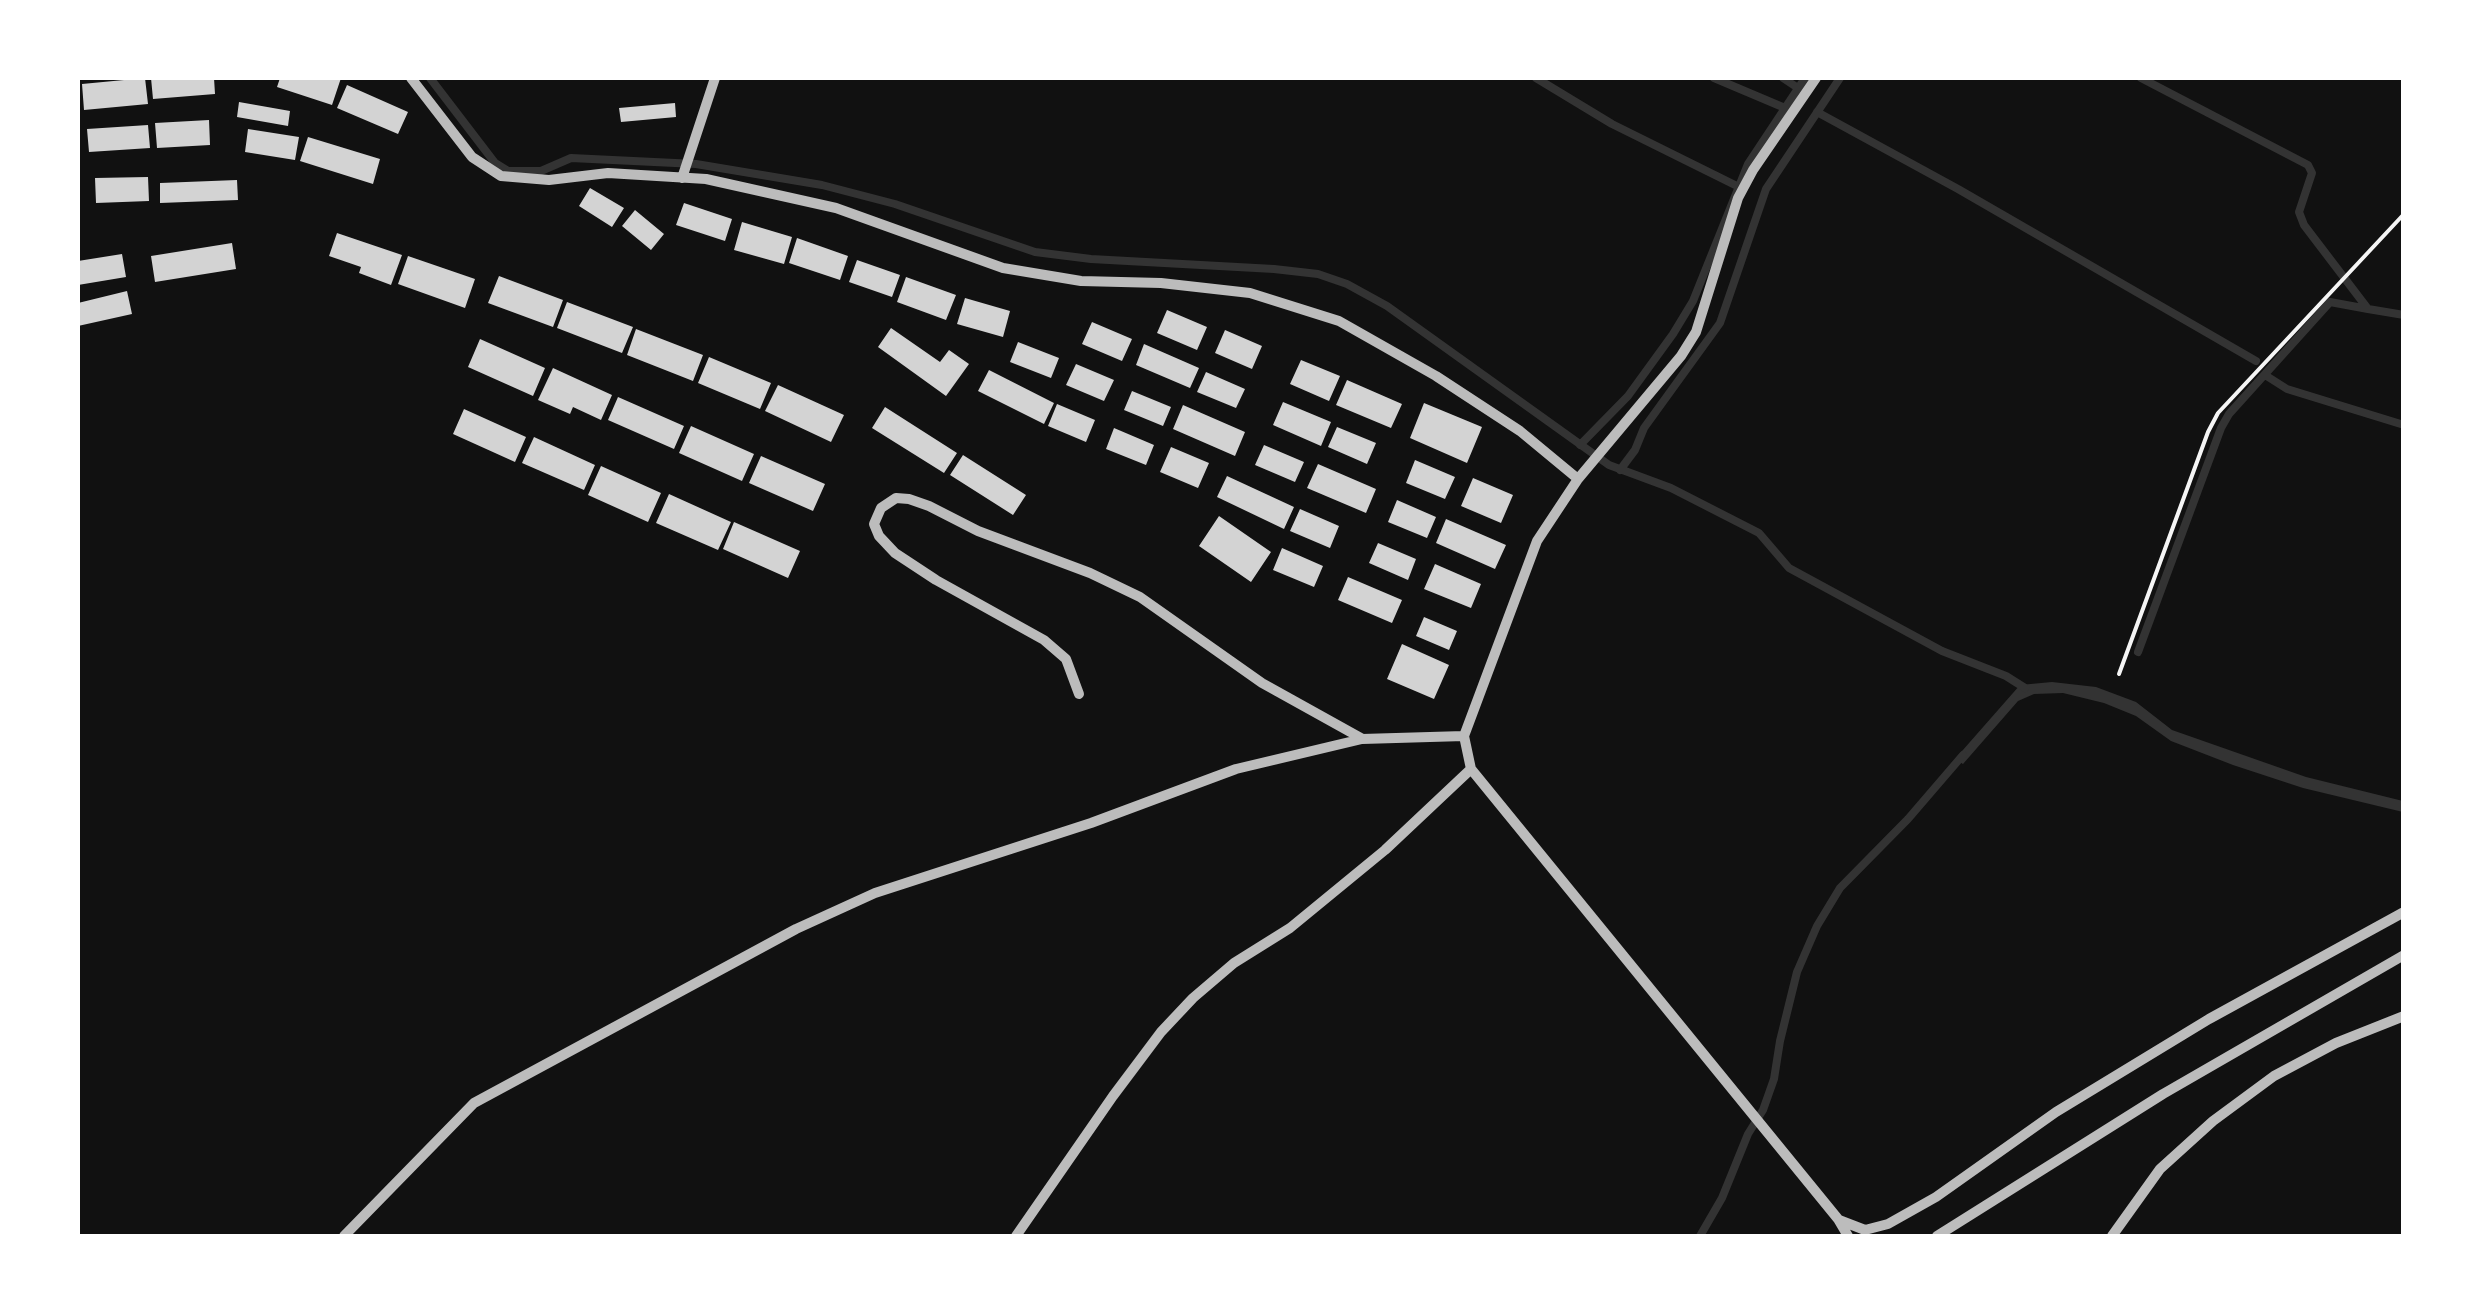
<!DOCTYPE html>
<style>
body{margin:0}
#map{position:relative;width:2481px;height:1314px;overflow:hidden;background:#111;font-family:Figtree,sans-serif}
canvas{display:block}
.frame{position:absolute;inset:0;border:80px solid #fff;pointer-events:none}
</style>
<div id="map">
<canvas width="2481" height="1314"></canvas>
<div class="frame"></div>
</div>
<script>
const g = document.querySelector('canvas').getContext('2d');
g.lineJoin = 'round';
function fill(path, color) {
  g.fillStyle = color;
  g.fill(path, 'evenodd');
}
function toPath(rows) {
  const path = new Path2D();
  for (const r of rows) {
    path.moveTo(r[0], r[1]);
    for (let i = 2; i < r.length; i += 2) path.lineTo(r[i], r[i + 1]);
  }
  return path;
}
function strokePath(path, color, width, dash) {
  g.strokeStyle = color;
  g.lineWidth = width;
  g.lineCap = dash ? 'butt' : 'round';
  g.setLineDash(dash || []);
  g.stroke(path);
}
fill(toPath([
 [2052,682,2096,687,2136,702,2172,730,2306,777,2403,801,2403,812,2303,788,2233,765,2171,741,2136,716,2104,703,2063,693,2034,694,2018,701,1963,764,1955,759,2020,685]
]), '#333');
strokePath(toPath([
 [430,78,495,163,508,171,541,171,571,158,696,164,822,185,895,204,1035,252,1091,259,1274,269,1318,274,1347,284,1387,306,1609,465,1671,488,1759,533,1789,568,1942,651,2006,676,2025,688],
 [1536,78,1612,124,1737,186],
 [1714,78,1785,108],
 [1783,78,1798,88],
 [2141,78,2308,165,2312,173,2299,212,2304,225,2368,309,2404,315],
 [1817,112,1958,189,2256,361],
 [2265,375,2287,389,2404,425],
 [1580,445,1628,396,1673,334,1693,301,1748,164,1805,78],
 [1620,470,1635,450,1644,428,1720,323,1766,189,1840,78],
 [2138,652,2221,428,2229,414,2330,302,2368,309],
 [1700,1236,1722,1198,1748,1134,1763,1110,1774,1079,1780,1041,1797,972,1817,926,1840,888,1908,819,1963,755]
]), '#333', 8);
fill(toPath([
 [145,78,148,104,84,110,82,84],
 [151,78,214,78,215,94,153,99],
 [280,78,341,78,332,105,277,87],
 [347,85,408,112,398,134,337,108],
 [239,102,290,111,288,126,237,117],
 [675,103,676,117,621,122,619,108],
 [209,120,210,145,157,148,155,123],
 [148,125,150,148,89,152,87,129],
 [248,129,299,137,295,160,245,152],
 [308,137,380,159,373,184,300,161],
 [148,177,149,201,96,203,95,178],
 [237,180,238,200,160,203,160,183],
 [590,188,624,208,612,227,579,206],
 [684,203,732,219,725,241,676,225],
 [635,210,664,234,651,250,622,226],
 [742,222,792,237,784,264,734,250],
 [337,233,402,255,391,285,359,273,361,267,329,256],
 [797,238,848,256,840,280,789,263],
 [232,243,236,269,155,282,151,256],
 [122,254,126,277,78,285,78,261],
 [408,256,475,279,465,308,398,284],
 [857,260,900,275,892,297,849,282],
 [499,276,563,300,553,327,488,303],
 [906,277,956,295,946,320,897,302],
 [127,291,132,314,78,326,78,303],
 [965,298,1010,311,1003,337,957,324],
 [567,302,633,327,622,353,557,328],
 [1167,310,1207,327,1197,350,1157,333],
 [1092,322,1132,339,1122,361,1082,344],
 [891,328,940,362,949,350,969,364,946,396,878,347],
 [636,329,703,355,693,381,627,355],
 [1225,330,1262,346,1252,369,1215,353],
 [480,339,545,368,533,396,468,367],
 [1018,342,1059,358,1051,378,1010,362],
 [1144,344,1199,368,1190,388,1136,365],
 [709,357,771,383,760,409,698,383],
 [1301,360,1340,376,1329,401,1290,384],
 [1076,364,1114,380,1104,401,1066,385],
 [553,368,612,395,601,420,573,407,570,414,538,400],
 [989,370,1054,403,1044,424,978,391],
 [1206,372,1245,389,1236,408,1197,392],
 [1347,380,1402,404,1391,428,1336,405],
 [778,385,844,415,831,442,765,411],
 [1132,391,1171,407,1163,426,1124,410],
 [618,397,684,426,674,449,608,420],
 [1283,402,1331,422,1321,446,1273,425],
 [1424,403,1482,427,1467,463,1410,438],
 [1057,404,1095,420,1086,442,1048,426],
 [1183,405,1245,432,1235,456,1173,429],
 [885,407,957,453,944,473,872,428],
 [464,409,526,437,515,462,453,434],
 [691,426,754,454,742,481,679,453],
 [1337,427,1376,443,1367,464,1328,447],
 [1114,428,1154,445,1146,465,1106,449],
 [534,437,595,465,584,490,522,463],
 [1264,445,1304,462,1295,482,1255,465],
 [1171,447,1209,463,1198,488,1160,472],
 [963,455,1026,495,1013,515,950,475],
 [761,456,825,484,813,511,749,483],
 [1415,460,1455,477,1445,499,1406,483],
 [1318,464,1376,489,1366,513,1307,488],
 [601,466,661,493,648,522,588,495],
 [1227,476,1294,507,1284,529,1217,497],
 [1473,478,1513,495,1501,523,1461,506],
 [669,494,731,522,718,550,656,523],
 [1397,500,1436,517,1427,538,1388,522],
 [1300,509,1339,526,1330,548,1290,531],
 [1219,516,1271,552,1251,582,1199,546],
 [1446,519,1506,545,1495,569,1436,543],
 [734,522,800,551,788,578,723,549],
 [1378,543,1416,559,1408,580,1369,563],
 [1282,548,1323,566,1314,587,1273,570],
 [1435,564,1481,584,1471,608,1424,589],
 [1348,577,1402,600,1392,623,1338,600],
 [1424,617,1457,631,1449,650,1416,636],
 [1402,644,1449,665,1434,699,1387,679]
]), '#d3d3d3');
strokePath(toPath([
 [2119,674,2208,432,2218,413,2404,214]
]), '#f5f5f5', 4);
strokePath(toPath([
 [411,78,472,157,501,176,549,180,608,173,706,179,836,208,1003,268,1081,281,1161,283,1250,293,1339,321,1436,376,1520,431,1578,479],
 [1816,78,1753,170,1738,198,1696,332,1681,356,1578,479,1537,541,1464,736,1471,769,1838,1219,1848,1236],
 [682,178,715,78],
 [1079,694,1066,659,1044,640,936,580,895,553,879,536,874,524,881,508,896,498,909,499,929,506,978,531,1090,573,1140,597,1262,683,1361,738],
 [1839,1220,1865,1230,1888,1224,1936,1197,2056,1112,2209,1019,2404,912],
 [344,1236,474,1103,796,929,875,893,1091,823,1236,769,1362,739,1464,736],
 [1016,1236,1113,1096,1161,1032,1193,998,1234,963,1290,928,1385,850,1471,769],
 [1937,1236,2163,1094,2404,955],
 [2112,1236,2160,1169,2213,1121,2274,1076,2336,1043,2404,1016]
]), '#bcbcbc', 10);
</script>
